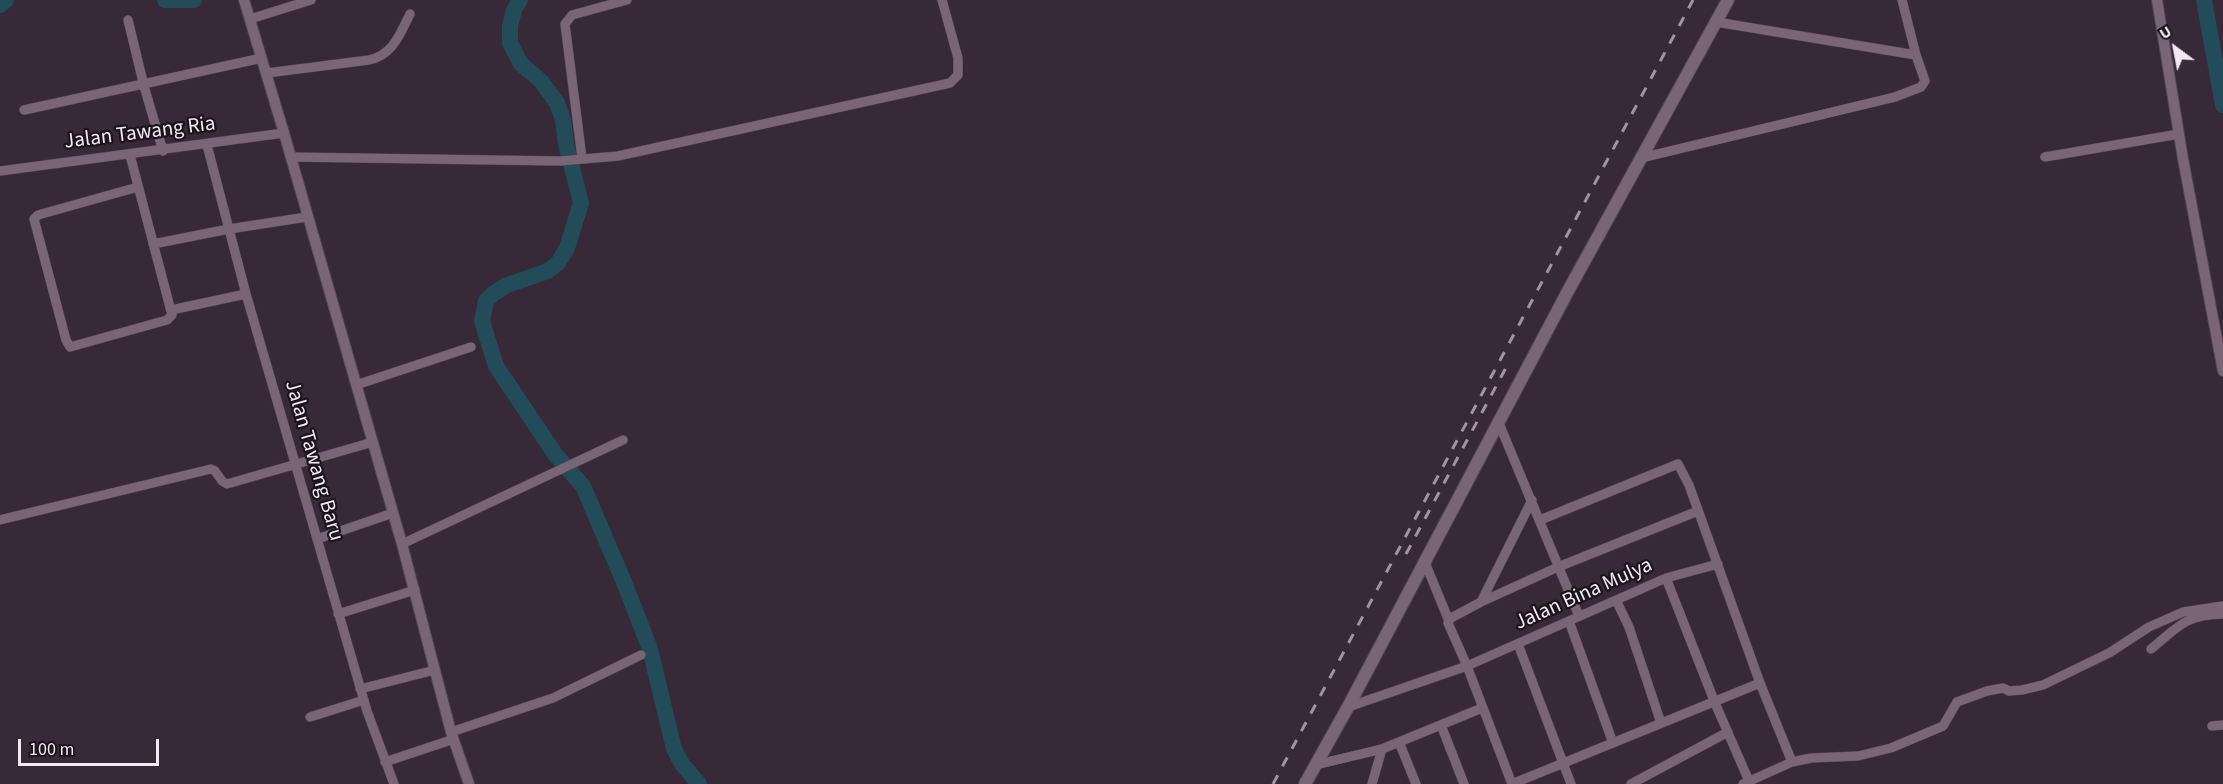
<!DOCTYPE html>
<style>
body{margin:0}
#map{position:relative;width:2223px;height:784px;overflow:hidden;background:#382939;font-family:"Source Sans 3",sans-serif}
canvas{display:block}
.north{position:absolute;left:2145px;top:18px;width:60px;height:60px;-webkit-text-stroke:4px #1b141c;paint-order:stroke;rotate:328deg;font-size:16px;font-weight:700;line-height:24px;text-align:center;color:#f3e8f3}
.north::after{content:'';display:block;margin:auto;width:21px;height:27px;background:#f3e8f3;clip-path:polygon(50% 0,100% 100%,50% 72%,0 100%)}
.scale{position:absolute;left:18px;top:739px;width:141px;height:27px;box-sizing:border-box;border:3px solid #f3e8f3;border-top:0;padding-left:8px;font-size:18px;line-height:21px;white-space:nowrap;color:#f3e8f3;-webkit-text-stroke:4px #1b141c;paint-order:stroke}
</style>
<div id="map">
<canvas width="2223" height="784"></canvas>
<div class="north">U</div>
<div class="scale">100 m</div>
</div>
<script>
const c = document.querySelector('canvas').getContext('2d');
c.lineJoin = 'round';
function trace(path, color, width, dash) {
  c.strokeStyle = color;
  c.lineWidth = width;
  c.lineCap = dash ? 'butt' : 'round';
  c.setLineDash(dash || []);
  c.stroke(path);
}
function write(font, color, halo, rows, align = 'center') {
  c.font = font + ' "Source Sans 3",sans-serif';
  c.lineWidth = 4.5;
  c.setLineDash([]);
  c.textBaseline = 'middle';
  c.strokeStyle = halo;
  c.fillStyle = color;
  for (const [text, x, y, turn = 0] of rows) {
    c.save();
    c.translate(x, y);
    c.rotate((+turn || 0) * Math.PI / 180);
    c.textAlign = isNaN(turn) ? turn : align;
    if (halo) c.strokeText(text, 0, 0);
    c.fillText(text, 0, 0);
    c.restore();
  }
}
trace(new Path2D(`
 M165,0H194
 M520,0L514,10L510,26V43L521,64L541,81L557,103L563,120L566,144L581,203L567,248L558,263L548,271L507,285L493,294L486,301L482,321L496,366L555,454L583,486L624,582L650,649L674,749L682,764L699,784
 M2204,0L2223,105
 M0,5L6,0`), '#224c58', 16);
const minor = new Path2D(`
 M250,19L311,0
 M128,20L144,86L163,151
 M1716,22L1916,55
 M267,73L369,60C393,55 400,34 410,14
 M24,110L262,58
 M207,145L246,294L367,711L394,784
 M130,155L172,315L167,320L70,347L66,340L34,219L38,215L138,187
 M291,157L560,161L618,156L950,83L958,75V58L942,0
 M2045,157L2179,134
 M582,158L565,24L572,15L627,0
 M1641,158L1895,97L1921,87L1925,81L1916,55L1902,0
 M0,171L284,133
 M153,244L229,229L307,217
 M171,310L246,294
 M356,385L471,347
 M1498,421L1579,616
 M0,520L211,469L215,471L222,481L227,484L373,442
 M317,539L393,513
 M402,544L623,440
 M1424,560L1449,621
 M1666,578L1715,703L1749,781
 M1616,600L1629,627L1661,723
 M1481,602L1532,500
 M338,614L415,590
 M1569,621L1613,743
 M1518,644L1571,784
 M2151,649C2179,626 2185,615 2223,614
 M1760,683L1792,762
 M360,689L435,670
 M1348,707L1467,666L1666,578L1718,564
 M310,717L364,700
 M1441,725L1464,784
 M2212,726L2223,725
 M451,732L553,698L641,655
 M1399,742L1416,784
 M385,762L454,739
 M1315,765L1382,749L1482,708
 M1372,784L1382,749
 M1512,784L1760,683L1689,485L1678,464L1540,520
 M1512,784L1467,666L1448,623L1449,619L1481,602L1558,567L1698,511
 M1631,784L1728,732
 M1743,784L1792,762L1811,758L1858,756L1891,748L1943,726L1957,702L1987,691L2003,688L2009,691L2022,690L2043,685L2109,653L2149,627L2183,612L2223,606`);
const tertiary = new Path2D(`
 M244,0L284,133L402,544L451,732L469,784
 M2157,0L2183,159L2223,371`);
const secondary = new Path2D(`
 M1305,784L1348,707L1568,291L1728,0`);
trace(minor, '#524553', 10);
trace(tertiary, '#524553', 12);
trace(secondary, '#524553', 14);
trace(minor, '#786678', 9);
trace(tertiary, '#786678', 10);
trace(secondary, '#786678', 12);
trace(new Path2D(`
 M1406,554L1508,364
 M1273,784L1693,0`), '#a194a1', 3, [10, 10]);
write('21px', '#f3e8f3', '#1b141c', [
 ["Jalan Tawang Ria",140,134,-7],
 ["Jalan Tawang Baru",313,461,74],
 ["Jalan Bina Mulya",1584,595,-24]
]);
</script>
